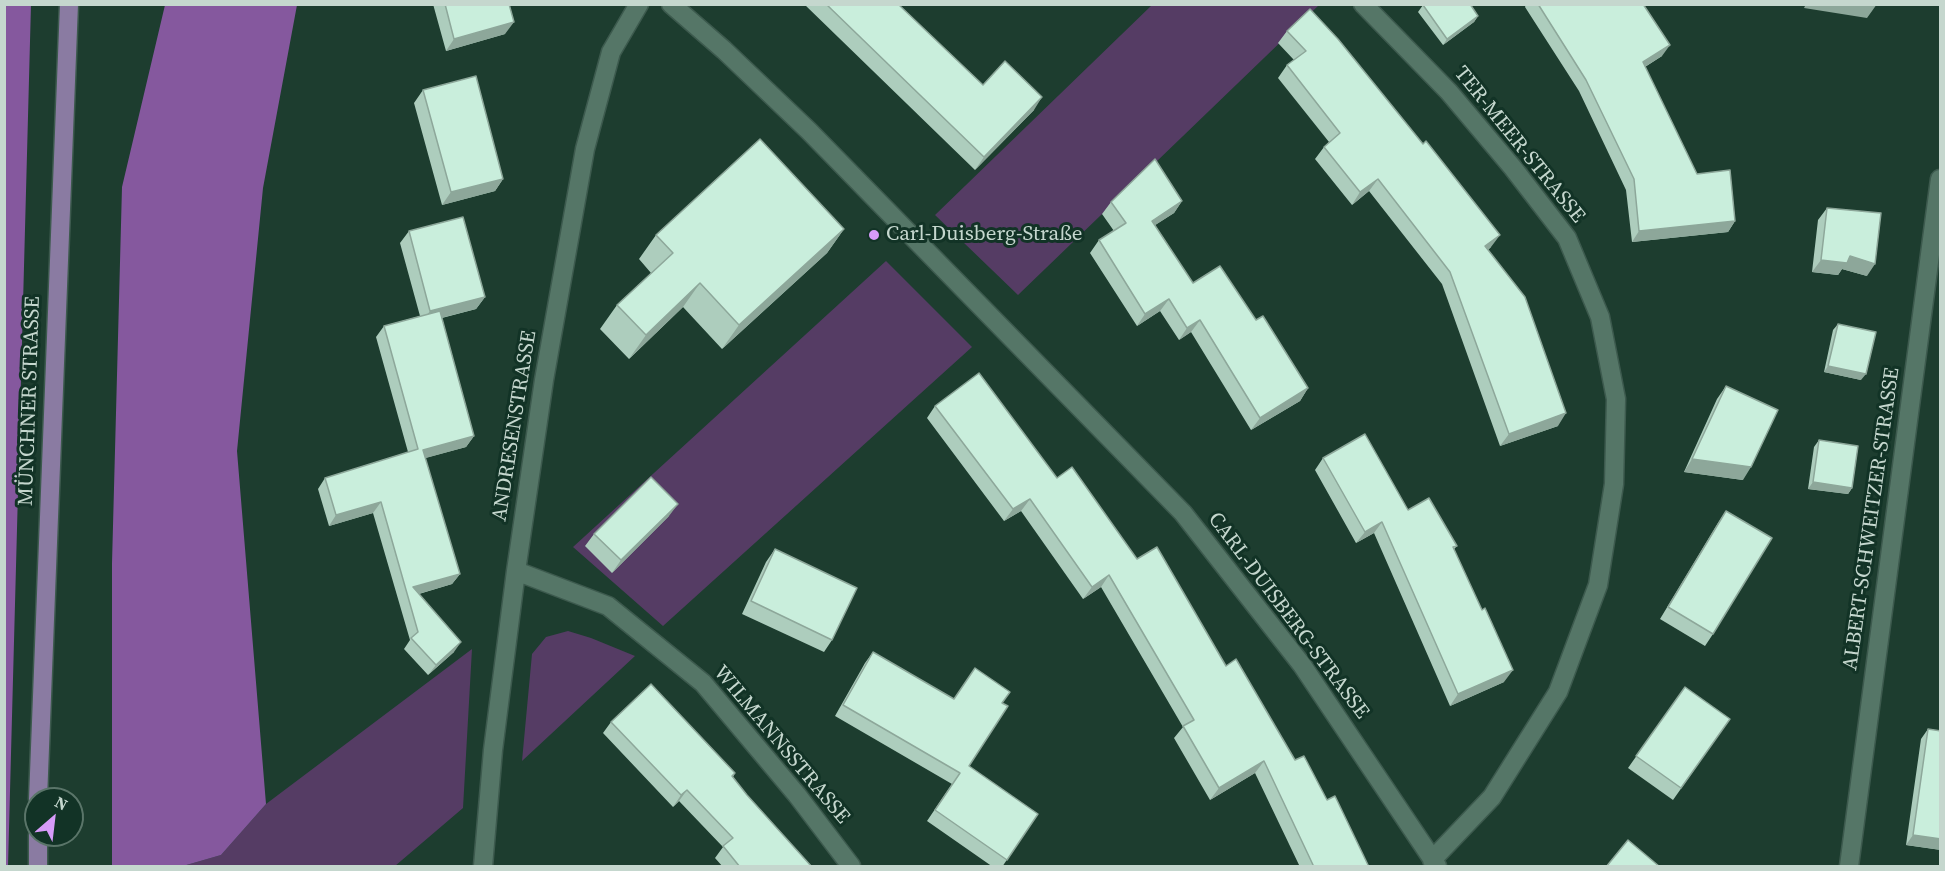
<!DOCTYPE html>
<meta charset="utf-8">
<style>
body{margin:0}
#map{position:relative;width:1945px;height:871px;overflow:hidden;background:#1d3d2f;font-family:"Source Serif 4",serif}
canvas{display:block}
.frame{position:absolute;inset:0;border:6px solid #c5d7ce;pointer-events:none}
.north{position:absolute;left:24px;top:787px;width:60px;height:60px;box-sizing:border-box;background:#123326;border:2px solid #5a7569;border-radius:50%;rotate:28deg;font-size:16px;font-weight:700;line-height:24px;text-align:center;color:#c5d7ce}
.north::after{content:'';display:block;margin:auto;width:21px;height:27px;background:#d79bf9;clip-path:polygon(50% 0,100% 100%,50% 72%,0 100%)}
</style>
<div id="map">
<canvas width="1945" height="871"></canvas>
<div class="frame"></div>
<div class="north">N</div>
</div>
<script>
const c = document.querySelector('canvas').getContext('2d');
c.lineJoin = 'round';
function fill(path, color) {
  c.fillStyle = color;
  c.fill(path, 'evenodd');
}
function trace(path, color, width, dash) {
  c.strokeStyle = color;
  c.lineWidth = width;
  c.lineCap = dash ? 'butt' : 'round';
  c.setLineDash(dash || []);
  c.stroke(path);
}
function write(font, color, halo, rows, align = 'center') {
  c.font = font + ' "Source Serif 4",serif';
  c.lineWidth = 6;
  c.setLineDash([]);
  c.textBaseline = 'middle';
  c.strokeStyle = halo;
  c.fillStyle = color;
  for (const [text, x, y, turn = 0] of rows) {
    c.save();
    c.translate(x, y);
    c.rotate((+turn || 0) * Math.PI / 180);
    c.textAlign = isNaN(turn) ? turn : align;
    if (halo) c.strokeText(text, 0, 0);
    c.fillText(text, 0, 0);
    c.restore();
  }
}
fill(new Path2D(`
 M1152,5H1319L1018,295L935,215Z
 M886,261L972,347L663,626L573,547Z
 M568,631L591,638L635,656L522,761L532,654L546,637Z
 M472,649L463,808L395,866H183L221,855L266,804Z`), '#553c64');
fill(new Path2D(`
 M31,4L8,866H5L4,5Z
 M165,5H297L263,188L237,451L266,804L221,855L183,866H112V563L122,187Z`), '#85589e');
const minor = new Path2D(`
 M671,4L724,50L809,131L1183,513L1302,665L1437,866
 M1363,4L1449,92L1513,168L1567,238L1600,317L1616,399L1614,484L1598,585L1558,692L1492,797L1432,860
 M516,571L608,606L703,683L797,795L851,866
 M483,866L493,750L516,571L544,380L585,149L611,52L639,4
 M1849,866L1940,179`);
const major = new Path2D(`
 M38,799L69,4
 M38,835V866`);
trace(minor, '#3d5a4e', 21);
trace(major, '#3d5a4e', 21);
trace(minor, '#557667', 18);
trace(major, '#8a7ba2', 18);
fill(new Path2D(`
 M433,4H509L505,34L446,51Z
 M804,4H898L983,85L1034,110L975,170Z
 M1526,4H1643L1662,56L1645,67L1697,174L1735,221L1728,232L1632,242L1626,190L1579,91L1525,7Z
 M1423,5L1478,16L1474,22L1443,45L1418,12Z
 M1287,31L1491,247L1488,250L1558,426L1500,446L1442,284L1369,191L1352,205L1315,159L1324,147L1329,142L1278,78L1287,65L1294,60L1278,43Z
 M423,90L503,179L495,191L442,205L414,103Z
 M1182,201L1174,213L1155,225L1193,283L1256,320L1308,388L1300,401L1251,430L1191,332L1179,340L1160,311L1137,326L1090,253L1099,240L1114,231L1102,214L1111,202Z
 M1827,208L1867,276L1842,269L1838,275L1812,272L1818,220Z
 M844,229L827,253L722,349L683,307L629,359L600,329L617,305L651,273L639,259L656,235Z
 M409,231L485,297L476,309L442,318L474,436L466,447L425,458L460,574L452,584L419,594L454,652L428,675L404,649L410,640L373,513L329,526L318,489L325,478L408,452L376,337L384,326L420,316L400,243Z
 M1838,324L1861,380L1824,372L1833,330Z
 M1726,386L1743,480L1684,472L1717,399Z
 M935,406L1057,478L1137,559L1226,666L1295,760L1327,800L1369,867H1300L1255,773L1210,800L1174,738L1183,727L1101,587L1083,599L1021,511L1004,521L927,418Z
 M1819,440L1852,488L1848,494L1808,489L1814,447Z
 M1323,458L1408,510L1457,546L1454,549L1482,610L1504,682L1450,706L1374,533L1356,543L1315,470Z
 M1726,511L1713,634L1705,646L1660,619L1718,523Z
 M669,516L612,573L585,546L594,534Z
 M775,549L832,640L824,652L742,614L766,562Z
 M873,652L954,699L975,668L1002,703L969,766L1038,814L1002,867H993L927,821L952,784L835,716L865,663Z
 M1685,687L1730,719L1673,800L1628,768Z
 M611,722L735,773L733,777L747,795L812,867H723L715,858L723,847L679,801L673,807L603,733Z
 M1928,729L1941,731V850L1906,845L1921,739Z`), '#adcdbd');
fill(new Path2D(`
 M1806,4H1877L1867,18L1804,8Z
 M1478,16L1474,22L1443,45L1447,39Z
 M514,22L505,34L446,51L454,39Z
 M1670,45L1662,56L1635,73L1643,62Z
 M1042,97L1034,110L975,170L984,157Z
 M503,179L495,191L442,205L451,192Z
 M1378,179L1369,191L1352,205L1360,192Z
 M1182,201L1174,213L1143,233L1152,221Z
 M1735,221L1728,232L1632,242L1639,231Z
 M844,229L827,253L722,349L739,325Z
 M1500,235L1491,247L1477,258L1485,246Z
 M1850,256L1875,264L1867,276L1842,269L1838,275L1812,272L1821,260Z
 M700,283L683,307L629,359L646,335Z
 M485,297L476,309L421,323L430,311Z
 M1169,299L1160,311L1137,326L1145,314Z
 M1200,320L1191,332L1179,340L1187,328Z
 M1828,366L1866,374L1861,380L1824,372Z
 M1308,388L1300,401L1251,430L1260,418Z
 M1566,413L1558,426L1500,446L1509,434Z
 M474,436L466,447L415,461L423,450Z
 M1692,459L1751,467L1743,480L1684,472Z
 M1813,482L1852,488L1848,494L1808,489Z
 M1030,499L1021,511L1004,521L1013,509Z
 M381,502L373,513L329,526L336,515Z
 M678,504L669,516L612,573L621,560Z
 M1382,522L1374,533L1356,543L1365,532Z
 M460,574L452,584L408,597L413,587Z
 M1109,575L1101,587L1083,599L1092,587Z
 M461,642L454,652L428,675L436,665Z
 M1513,670L1504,682L1450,706L1458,694Z
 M1264,761L1255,773L1210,800L1219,788Z
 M687,790L679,801L673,807L681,795Z
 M1913,835L1941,839V850L1906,845Z`), '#8da79a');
const building = new Path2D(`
 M445,4H509L514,22L454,39Z
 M826,4H898L983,85L1005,61L1042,97L984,157Z
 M1424,4H1470L1478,16L1447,39L1423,5Z
 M1538,4H1643L1670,45L1643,62L1697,174L1730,170L1735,221L1639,231L1634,179L1586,80Z
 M1310,9L1338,39L1423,144L1426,141L1500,235L1485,246L1525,297L1566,413L1509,434L1450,272L1378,179L1360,192L1324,147L1340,133L1287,65L1306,51L1287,31Z
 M476,76L503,179L451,192L423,90Z
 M760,139L844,229L739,325L700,283L646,335L617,305L673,253L656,235Z
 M1155,159L1182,201L1152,221L1193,283L1220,266L1256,320L1263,316L1308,388L1260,418L1200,320L1187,328L1169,299L1145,314L1099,240L1126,223L1111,202Z
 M1827,208L1881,213L1875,264L1850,256L1847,263L1821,260Z
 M463,217L485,297L430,311L409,231Z
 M440,311L474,436L423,450L460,574L413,587L461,642L436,665L411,638L418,632L381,502L336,515L325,478L418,449L384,326Z
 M1838,324L1876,332L1866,374L1828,366Z
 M979,373L1057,478L1072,467L1137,559L1157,547L1226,666L1236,659L1295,760L1304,756L1327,800L1335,796L1369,867H1314L1264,761L1219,788L1183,726L1194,720L1109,575L1092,587L1030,499L1013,509L935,406Z
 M1726,386L1778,410L1751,467L1692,459Z
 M1365,434L1408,510L1429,498L1457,546L1453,547L1482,610L1485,608L1513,670L1458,694L1382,522L1365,532L1323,458Z
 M1819,440L1858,446L1852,488L1813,482Z
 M651,477L678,504L621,560L594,534Z
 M1726,511L1772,538L1713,634L1668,607Z
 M775,549L857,588L832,640L751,601Z
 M873,652L954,699L975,668L1010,692L1002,703L1008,706L969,766L1038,814L1007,860L935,810L960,773L843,705Z
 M651,684L735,773L732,776L747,795L812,867H740L723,846L733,838L687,790L681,795L611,722Z
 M1685,687L1730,719L1681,788L1636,756Z
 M1928,729L1941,731V839L1913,835Z
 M1628,840L1660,867H1606Z`);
fill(building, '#c9eedc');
trace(building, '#8da79a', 1.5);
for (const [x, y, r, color] of [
 [874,235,6,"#d79bf9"]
]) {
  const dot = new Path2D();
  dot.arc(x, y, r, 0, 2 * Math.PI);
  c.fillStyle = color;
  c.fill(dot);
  trace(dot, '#123326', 2);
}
write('21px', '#c5d7ce', '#123326', [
 ["TER-MEER-STRASSE",1519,145,51],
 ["MÜNCHNER STRASSE",30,401,-88],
 ["ANDRESENSTRASSE",515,426,-81],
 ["ALBERT-SCHWEITZER-STRASSE",1872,519,-82],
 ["CARL-DUISBERG-STRASSE",1288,616,53],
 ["WILMANNSSTRASSE",781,745,50]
]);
write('21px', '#c5d7ce', '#123326', [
 ["Carl-Duisberg-Straße",886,235]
], 'left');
</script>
